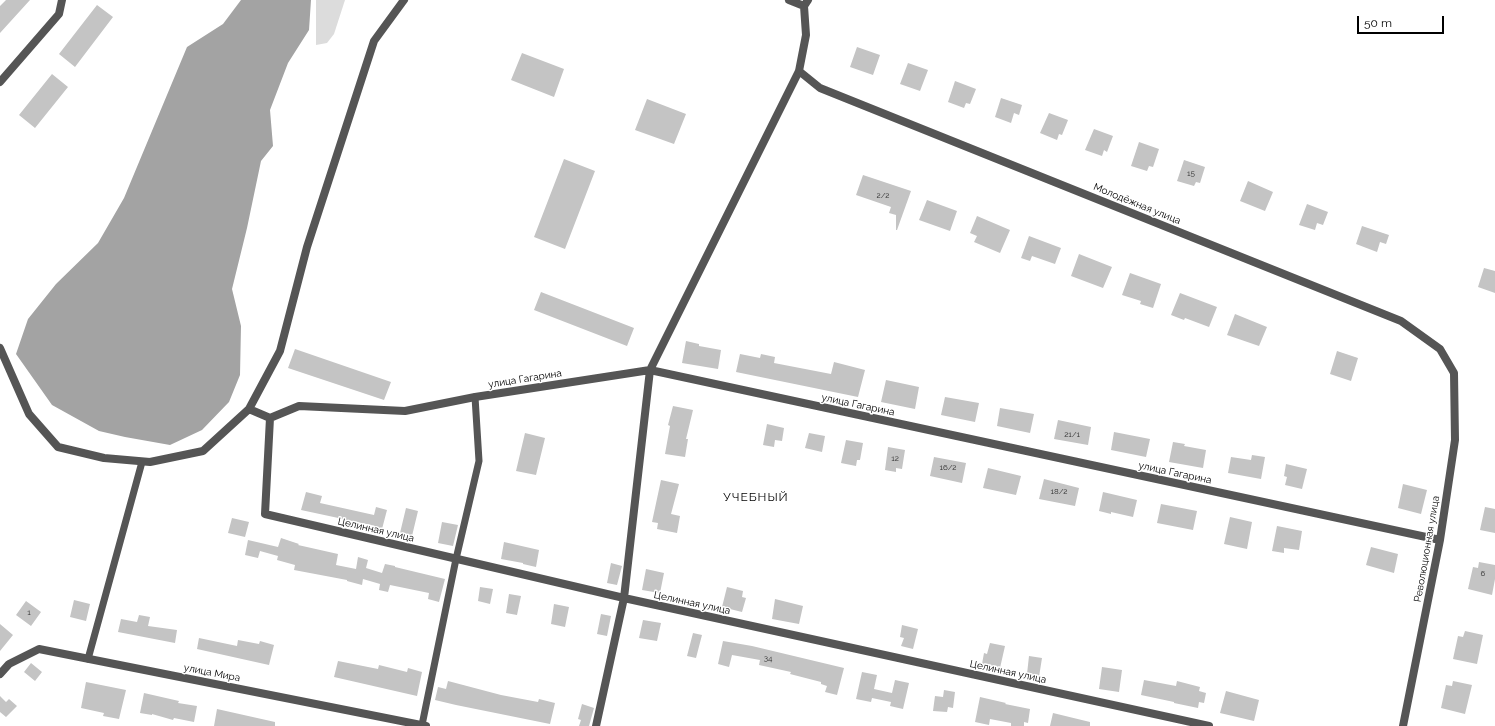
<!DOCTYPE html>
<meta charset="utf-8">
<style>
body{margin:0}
#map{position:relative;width:1495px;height:726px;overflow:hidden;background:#fff;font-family:Raleway,sans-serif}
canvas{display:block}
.scale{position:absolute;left:1357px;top:16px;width:87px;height:18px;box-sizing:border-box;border:2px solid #000;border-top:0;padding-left:5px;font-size:12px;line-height:14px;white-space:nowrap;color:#000;-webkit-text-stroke:3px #fff;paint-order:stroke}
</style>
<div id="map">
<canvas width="1495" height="726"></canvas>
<div class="scale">50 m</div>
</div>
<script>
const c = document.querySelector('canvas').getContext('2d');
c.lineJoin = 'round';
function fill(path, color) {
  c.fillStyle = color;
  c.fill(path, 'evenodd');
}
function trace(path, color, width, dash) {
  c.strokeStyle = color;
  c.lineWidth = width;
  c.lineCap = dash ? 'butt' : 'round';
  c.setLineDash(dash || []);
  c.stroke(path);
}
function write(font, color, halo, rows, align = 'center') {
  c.font = font + ' Raleway,sans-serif';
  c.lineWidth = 3;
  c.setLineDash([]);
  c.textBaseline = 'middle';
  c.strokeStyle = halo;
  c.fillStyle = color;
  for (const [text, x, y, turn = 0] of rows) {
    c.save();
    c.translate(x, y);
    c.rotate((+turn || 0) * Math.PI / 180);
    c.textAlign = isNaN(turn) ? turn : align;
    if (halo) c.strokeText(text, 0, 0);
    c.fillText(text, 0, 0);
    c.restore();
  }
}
fill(new Path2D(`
 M316,0H345L334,34L327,43L316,45Z`), '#dcdcdc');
fill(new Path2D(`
 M241,0H311L309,30L288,63L270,110L273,146L261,161L247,228L232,289L241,326L240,375L229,402L202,430L170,445L125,437L99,431L52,405L16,354L28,319L56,284L98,243L124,198L187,47L223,24Z`), '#a3a3a3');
fill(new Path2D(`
 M6,0H30L0,33V6Z
 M97,5L113,17L75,67L59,54Z
 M857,47L880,55L873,75L850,67Z
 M522,53L564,69L554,97L511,80Z
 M908,63L928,70L920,91L900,84Z
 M52,74L68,87L35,128L19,115Z
 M955,81L976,89L970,104L966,103L964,108L948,102Z
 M1001,98L1022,105L1019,115L1014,113L1011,123L995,117Z
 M647,99L686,114L674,144L635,130Z
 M1049,113L1068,120L1062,135L1059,134L1057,140L1040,133Z
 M1094,129L1113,136L1107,152L1104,150L1102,156L1085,150Z
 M1139,142L1159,149L1153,167L1149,166L1147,171L1131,166Z
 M564,159L595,171L565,249L534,237Z
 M1184,160L1205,167L1200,183L1196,182L1194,186L1177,181Z
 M863,175L911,191L897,230H896V215L889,213L891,207L856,195Z
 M1248,181L1273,192L1265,211L1240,201Z
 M927,200L957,211L950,231L919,220Z
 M1307,204L1328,212L1323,225L1317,223L1315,230L1299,225Z
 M977,216L1010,230L1000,253L974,242L977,236L970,233Z
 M1362,226L1389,235L1386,244L1380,242L1377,252L1356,244Z
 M1029,236L1061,248L1055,264L1032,256L1030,261L1021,258Z
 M1079,254L1112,267L1103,288L1071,276Z
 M1484,268L1495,271V293L1478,287Z
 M1130,273L1161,284L1153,308L1140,304L1141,301L1122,295Z
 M541,292L634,328L627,346L534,310Z
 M1180,293L1217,307L1209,327L1185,318L1184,320L1171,315Z
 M1235,314L1267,327L1259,346L1227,335Z
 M686,341L699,344V346L721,350L718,369L682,363Z
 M295,349L391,382L384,400L288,368Z
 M1337,351L1358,358L1351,381L1330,374Z
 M740,354L760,358L761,354L775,357L774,363L831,374L834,362L865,370L858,397L736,372Z
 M886,380L919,387L915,409L881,402Z
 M945,397L979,403L975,422L941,415Z
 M673,406L693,410L686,439H688L685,457L665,454L670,426L668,425Z
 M1000,408L1034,414L1030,433L997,426Z
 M1058,420L1091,427L1088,445L1054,439Z
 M767,424L784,428L782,441L775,440L774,447L763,445Z
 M1114,432L1150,439L1146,457L1111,450Z
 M525,433L545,438L536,475L516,471Z
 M809,433L825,436L822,452L805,448Z
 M846,440L863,443L860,460H857L856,466L841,463Z
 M1173,442L1185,444L1184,446L1206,450L1203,468L1169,462Z
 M888,447L905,450L902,469L896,468V472L885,470Z
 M1252,455L1265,457L1261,479L1228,473L1231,457L1251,460Z
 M934,457L966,463L962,483L930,476Z
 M1286,464L1307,469L1302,489L1285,485L1287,477L1284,476Z
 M988,468L1021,476L1016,495L983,488Z
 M1044,479L1079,488L1075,506L1039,499Z
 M661,480L679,484L671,514L680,516L677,533L657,529L658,523L652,522Z
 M1403,484L1427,490L1421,514L1398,508Z
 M306,492L322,496L320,503L374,515L376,507L387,510L382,529L371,525L301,510Z
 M1103,492L1137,500L1133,517L1111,512V514L1099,511Z
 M1161,504L1197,511L1193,530L1157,523Z
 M1485,507L1495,509V533L1480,530Z
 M406,508L418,511L412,536L400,533Z
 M1230,517L1252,522L1247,549L1224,544Z
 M232,518L249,522L245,537L228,533Z
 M442,522L458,525L453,546L438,543Z
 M1277,526L1302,531L1299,550L1284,548V553L1272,551Z
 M281,538L299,544L298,545L338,554L336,565L356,569L358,557L368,560L366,568L382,573L385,564L395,566V567L445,579L439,602L428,599L429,593L390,585L388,592L379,590L380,584L363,579L362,585L347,581V580L294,570L295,565L277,560L278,556L260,551L258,558L245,555L248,540L278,547Z
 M504,542L539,550L536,567L523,564V563L501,559Z
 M1371,547L1398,554L1394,573L1366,565Z
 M1479,562L1495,565V579L1492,595L1468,589L1473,567L1478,568Z
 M611,563L622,566L617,585L607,583Z
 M646,569L664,573L660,593L642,590Z
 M480,587L493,589L490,604L478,601Z
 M727,587L743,591L742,597L746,598L742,612L722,607Z
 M509,594L521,596L517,615L506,613Z
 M775,599L803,606L799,624L772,619Z
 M74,600L90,604L86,621L70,617Z
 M26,601L41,612L31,626L16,615Z
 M554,604L569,607L565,627L551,624Z
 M601,614L611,616L607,636L597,634Z
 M139,615L150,617L148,626L177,630L175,643L118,632L121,619L137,622Z
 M643,620L661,623L657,641L639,638Z
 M0,624L13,635L0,651Z
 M902,625L918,629L913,649L901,646L904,638L900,637Z
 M1465,631L1483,635L1477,664L1453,659L1458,636L1463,637Z
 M693,633L702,635L696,658L687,656Z
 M199,638L237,646L238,640L259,644L260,641L274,645L269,665L197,649Z
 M723,641L752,646L844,668L837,695L825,692L827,686L821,684V682L790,674L791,672L759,665L760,660L732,655L729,667L718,664Z
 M990,643L1005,646L1000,668L982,664L984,653L987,654Z
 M1029,656L1042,658L1039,677L1027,674Z
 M338,661L378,669L379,665L407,672L408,668L422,672L417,696L334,677Z
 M31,663L42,672L35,681L24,672Z
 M1102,667L1122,670L1119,692L1099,689Z
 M862,672L877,675L874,689L892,693L895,680L909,683L903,709L890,706L891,702L872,698L871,702L856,699Z
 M1144,680L1176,686L1177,681L1200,687L1199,691L1206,693L1204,703L1199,702L1198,708L1174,703V702L1141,695Z
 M448,681L501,695L538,702L539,699L555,703L550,724L456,705L435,700L438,687L446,689Z
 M1453,681L1472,685L1465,714L1441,708L1446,685L1452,686Z
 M86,682L126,690L119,719L103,716L104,713L81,708Z
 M944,690L955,692L953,708L948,707L947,712L933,711L935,696L943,697Z
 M1226,691L1259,700L1254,721L1220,713Z
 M144,693L179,701L178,703L197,706L194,722L174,718L173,720L152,714V715L140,713Z
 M0,696L6,702L9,699L17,706L6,717L0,712Z
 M980,697L1006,703L1005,704L1030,709L1028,723L1024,722V726H1011V723L990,719L989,725L975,722Z
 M582,704L594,708L589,726H579L581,720L578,719Z
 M217,709L275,722V726H214Z
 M1053,713L1090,722V726H1050Z`), '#c4c4c4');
trace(new Path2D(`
 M88,659L142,462
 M422,725L456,559L479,461L475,397`), '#555', 7);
trace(new Path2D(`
 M789,0L804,6
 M799,71L820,88L1401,321L1440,349L1454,373L1455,440L1440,540L1403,726
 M0,82L59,14L62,0
 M0,348L29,414L58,447L104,458L150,462L203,451L249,409L280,351L307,247L374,41L404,0
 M249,409L270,418
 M270,418L299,406L405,411L475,397L650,370L1440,540
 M270,418L265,514L624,598L1209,726
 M0,674L9,664L39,649L426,726
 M596,726L624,598L650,370L799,71L806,35L804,6L808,0`), '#555', 8);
write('8px', '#313131', null, [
 ["15",1191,174],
 ["2/2",883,196],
 ["21/1",1072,435],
 ["12",895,459],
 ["16/2",948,468],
 ["18/2",1059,492],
 ["6",1483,574],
 ["1",29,613],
 ["34",768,659]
]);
write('10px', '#000', '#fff', [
 ["Молодёжная улица",1137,204,22],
 ["улица Гагарина",525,379,-9],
 ["улица Гагарина",858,405,12],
 ["улица Гагарина",1175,473,12],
 ["Целинная улица",376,530,13],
 ["Революционная улица",1427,549,-80],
 ["Целинная улица",692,603,12],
 ["Целинная улица",1008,672,12],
 ["улица Мира",212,673,11]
]);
c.letterSpacing = '1px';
write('12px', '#000', '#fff', [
 ["УЧЕБНЫЙ",756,497]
]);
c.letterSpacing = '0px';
</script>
